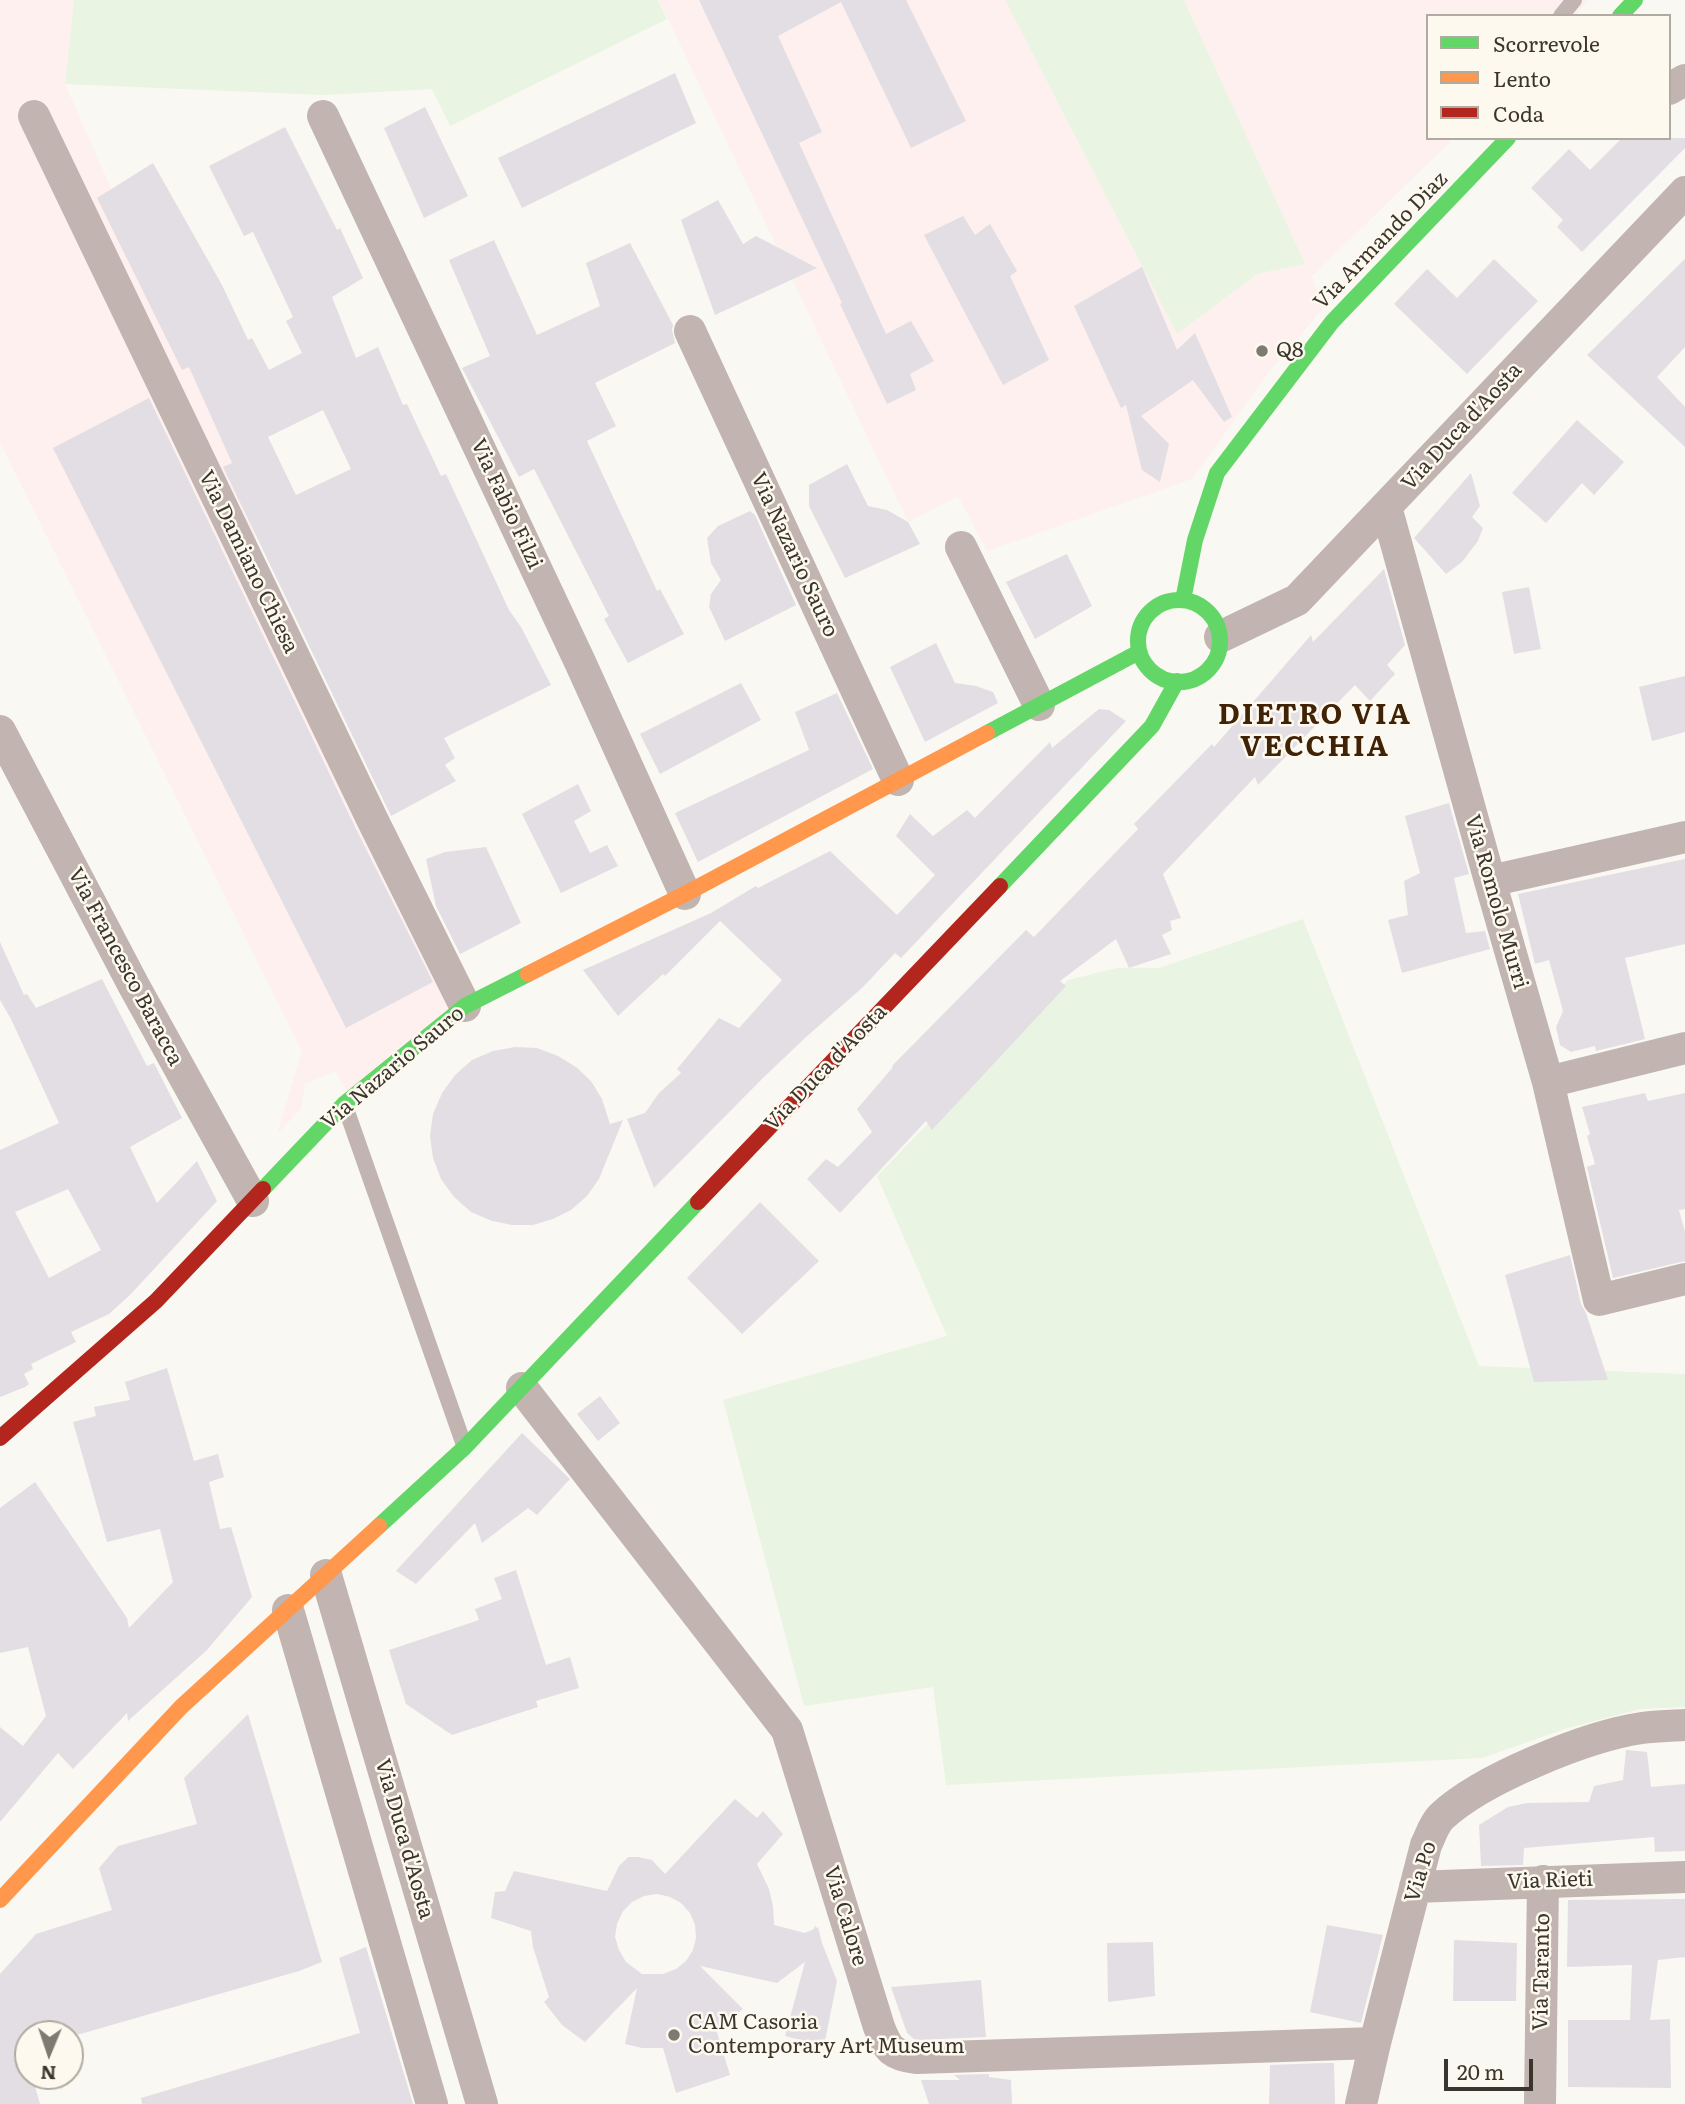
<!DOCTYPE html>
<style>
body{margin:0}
#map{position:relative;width:1685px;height:2104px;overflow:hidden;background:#faf8f2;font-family:Literata,serif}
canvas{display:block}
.legend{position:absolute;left:1426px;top:14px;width:245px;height:126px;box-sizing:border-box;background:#fef9ef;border:2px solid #b0aba1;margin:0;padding:9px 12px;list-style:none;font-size:21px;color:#3b362d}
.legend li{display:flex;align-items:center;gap:14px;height:35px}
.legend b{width:35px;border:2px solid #b0aba1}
.north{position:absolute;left:14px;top:2020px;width:70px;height:70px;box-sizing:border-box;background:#fef9ef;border:2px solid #b0aba1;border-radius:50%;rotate:182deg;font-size:19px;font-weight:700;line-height:28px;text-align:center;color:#3b362d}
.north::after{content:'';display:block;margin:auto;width:24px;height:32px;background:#7e7a72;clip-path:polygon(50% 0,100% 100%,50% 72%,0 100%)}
.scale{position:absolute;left:1444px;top:2059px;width:89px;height:32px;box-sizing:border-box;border:4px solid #3b362d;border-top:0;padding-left:9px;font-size:21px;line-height:24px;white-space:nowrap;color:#3b362d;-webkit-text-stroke:5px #fef9ef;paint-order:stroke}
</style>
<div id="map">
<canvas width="1685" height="2104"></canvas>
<ul class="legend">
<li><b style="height:9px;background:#63d668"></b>Scorrevole</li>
<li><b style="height:9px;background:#ff974d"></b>Lento</li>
<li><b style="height:9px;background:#b3261e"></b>Coda</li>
</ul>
<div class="north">N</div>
<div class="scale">20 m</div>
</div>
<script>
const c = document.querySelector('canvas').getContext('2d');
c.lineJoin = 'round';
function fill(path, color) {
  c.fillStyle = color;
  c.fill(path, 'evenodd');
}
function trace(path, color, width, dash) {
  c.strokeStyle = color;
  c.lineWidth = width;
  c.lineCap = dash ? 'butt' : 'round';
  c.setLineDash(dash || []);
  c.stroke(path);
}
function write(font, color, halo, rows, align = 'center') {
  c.font = font + ' Literata,serif';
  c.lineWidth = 5;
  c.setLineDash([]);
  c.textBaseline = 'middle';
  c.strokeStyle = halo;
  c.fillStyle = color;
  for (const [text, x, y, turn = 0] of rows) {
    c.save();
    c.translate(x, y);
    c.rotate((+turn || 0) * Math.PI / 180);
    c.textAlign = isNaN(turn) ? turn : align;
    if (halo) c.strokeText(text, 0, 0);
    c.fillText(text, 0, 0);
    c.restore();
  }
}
fill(new Path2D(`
 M0,0H74L65,84L229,456L269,579L470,992L356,1107L335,1071L305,1084L301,1109L277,1134L302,1051L0,442Z
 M659,0H1005L1177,334L1257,274L1304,264L1184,0H1588L1575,16H1428V138H1454L1312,276L1323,308L1268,373L1192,479L987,551L958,496L908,522Z`), '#fdf0ef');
fill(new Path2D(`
 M74,0H658L667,19L450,126L432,89L323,95L65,84Z
 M1005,0H1184L1305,264L1257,274L1177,334Z
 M1303,919L1479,1366L1685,1374V1707L1640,1709L1565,1729L1482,1758L946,1785L933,1687L804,1706L723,1400L947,1336L877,1176L1068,980L1117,968H1159Z`), '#e9f5e2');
fill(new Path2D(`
 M699,0H906L966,121L911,148L841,2L778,36L822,132L799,143L886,334L911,321L934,361L910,374L916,390L887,404L840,304L842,303Z
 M675,73L696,123L522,208L498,158Z
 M425,107L468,196L424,218L384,128Z
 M285,127L337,230L340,228L363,278L332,297L356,358L378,347L403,405L407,404L441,476L446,474L509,610L521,627L551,685L444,738L455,758L445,765L456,781L391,816L223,467L232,463L189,367L182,370L97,198L153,163L222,285L248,340L252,338L269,370L302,353L286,321L293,317L253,232L244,236L209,166ZM323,410L351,469L296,495L268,437Z
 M1622,138H1685V148L1582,252L1557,227L1563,220L1531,188L1569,149L1590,170Z
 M718,200L743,244L756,236L817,268L715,315L681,220Z
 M963,216L975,235L990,224L1017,271L1010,276L1049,360L1003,385L924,235Z
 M494,240L537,335L600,306L586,263L630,243L673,325L672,330L675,343L595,383L616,426L587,441L657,591L660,589L684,634L628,663L604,619L609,616L534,469L519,477L462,368L490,356L449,260Z
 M1494,259L1538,301L1467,374L1394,304L1427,269L1457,298Z
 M1685,259V347L1657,377L1685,407V447L1587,355Z
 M1142,267L1177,350L1195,333L1232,417L1224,422L1193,380L1141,416L1169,444L1160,482L1142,470L1126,405L1121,408L1074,306Z
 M149,398L356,829L433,982L346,1028L53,448Z
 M1577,420L1624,462L1594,495L1582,483L1546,523L1512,493Z
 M847,464L868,506L887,510L908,522L920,544L845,578L809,506V485Z
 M1471,473L1480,506L1472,517L1483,528L1478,541L1462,562L1446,574L1414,538Z
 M750,511L755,515L796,605L725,641L709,607L711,594L721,580L711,563L707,538L718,526Z
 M1067,554L1092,606L1035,639L1006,582Z
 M1384,569L1405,645L1387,665L1395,674L1370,701L1355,685L1258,785L1255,777L1163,874L1181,918L1170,921L1172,930L1162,935L1171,954L1129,968L1116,939L1060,981L1066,986L932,1130L926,1121L840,1213L807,1179L826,1159L838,1167L872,1132L857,1109L893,1067L892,1066L1026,930L1034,937L1138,829L1134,824L1212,744L1214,747L1311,635L1313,642Z
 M1529,587L1541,649L1514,654L1502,592Z
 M936,643L955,683L976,686L993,692L998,703L925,742L890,667Z
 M1685,676V732L1652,741L1639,687Z
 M741,683L761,720L660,774L640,734Z
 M837,693L873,769L698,862L675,813L809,750L795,712Z
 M1099,709L1109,710L1126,721L901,958L895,953L863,987L805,1038L763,1078L654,1188L627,1119L645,1113L659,1093L681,1073L677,1069L719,1018L739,1028L782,980L720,921L665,976L663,974L618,1016L583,970L711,913L756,886L758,888L830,851L897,915L935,875L896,836L910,814L933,836L967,810L975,818L1050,742L1052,748Z
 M578,784L591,811L574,821L590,853L607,845L618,866L561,893L522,814Z
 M1449,803L1469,874L1454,878L1466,933L1485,931L1490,949L1402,973L1388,920L1408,915L1404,881L1420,873L1405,816Z
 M486,847L521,923L460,954L436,906L426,859L445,852Z
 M1685,859V944L1625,958L1645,1039L1596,1051L1595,1046L1571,1052L1560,1045L1556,1027L1563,1011L1549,960L1535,964L1518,894Z
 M0,942L24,995L27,994L36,1008L102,979L147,1066L154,1063L182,1118L130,1147L157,1203L197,1161L217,1201L131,1294L109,1314L71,1332L76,1342L31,1364L33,1369L24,1374L29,1384L25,1387L0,1397V1150L59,1123L11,1019L0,1000ZM68,1189L101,1250L49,1278L15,1212Z
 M515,1047L537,1048L558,1056L576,1067L591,1081L602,1099L610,1124L623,1120L599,1179L587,1196L571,1210L553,1219L533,1225H512L492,1221L471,1212L454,1197L441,1179L433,1158L430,1136L433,1114L442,1093L455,1075L472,1060L493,1051Z
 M1645,1093L1648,1101L1685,1093V1209L1679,1210L1685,1232V1261L1613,1278L1587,1167L1595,1164L1587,1136L1590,1134L1582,1107Z
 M760,1202L819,1261L742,1334L687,1278Z
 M1570,1255L1581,1304L1586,1313L1608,1380L1534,1382L1505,1275Z
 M167,1368L194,1461L218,1454L224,1477L209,1482L220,1529L231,1527L252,1597L207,1650L128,1721L127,1713L73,1769L58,1753L0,1822V1727L23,1746L46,1716L28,1647L0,1653V1508L35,1482L127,1618L129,1628L173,1582L160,1529L107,1542L73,1422L96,1416L94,1407L130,1400L125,1382Z
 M600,1396L620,1423L598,1441L577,1414Z
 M522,1433L570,1479L537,1515L528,1508L482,1543L475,1523L416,1584L396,1571Z
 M516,1570L546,1665L570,1657L579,1688L536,1701L538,1707L452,1735L406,1704L389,1650L479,1620L475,1609L502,1599L494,1578Z
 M248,1714L322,1962L299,1971L70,2037V2034H28V2050L24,2051L28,2064V2076H32L40,2104H0V1974L36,1934L112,1910L99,1868L118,1846L197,1824L184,1778Z
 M1626,1750L1647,1752L1651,1787L1685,1784V1851L1655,1852L1654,1837L1524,1848L1523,1865L1481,1866L1479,1825L1508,1807L1527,1803L1589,1802L1594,1786L1623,1780Z
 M735,1799L757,1818L763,1811L783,1834L757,1864L769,1889L773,1906L774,1925L805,1933L814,1929L815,1925L816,1928L818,1927L822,1943L837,1981L824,2046L785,2036L805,1962L777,1983L700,1966L743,2009L716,2029L730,2075L676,2093L663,2048H642L625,2044L637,1988L585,2042L562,2025L544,2002L549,1997L533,1947L531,1931L491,1918L495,1892L505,1891L514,1871L607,1891L619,1866L628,1857H638L652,1860L665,1874ZM657,1894L670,1897L681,1903L690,1913L695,1925L696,1938L693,1950L686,1961L676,1969L663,1974H642L626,1962L619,1950L615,1937L617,1924L623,1911L632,1902L644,1896Z
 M1685,1899V1957L1658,1960L1650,2020L1670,2019L1671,2088L1568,2087V2020H1630L1632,1965L1567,1967L1568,1900Z
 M1327,1925L1383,1935L1361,2023L1310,2012Z
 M1454,1940L1517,1943L1516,2001H1453Z
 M1153,1942L1155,1996L1108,2002L1107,1943Z
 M366,1947L413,2104H142L141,2098L360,2033L339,1958Z
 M981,1980L986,2037L918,2040L914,2039L907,2033L891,1987Z
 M1325,2063H1334L1335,2104H1269L1270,2065Z
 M989,2074V2077L1011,2080L1012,2104H929L921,2080H960L954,2075Z`), '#e3dee3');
trace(new Path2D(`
 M1561,16L1574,0
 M345,1106L464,1445`), '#c1b4b1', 16);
trace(new Path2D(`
 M1669,89L1685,80
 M34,116L373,821L465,1006
 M323,116L580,662L685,894
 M690,331L898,780
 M1386,507L1490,881L1548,1082L1599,1300L1685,1279
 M961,547L1039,705
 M1220,637L1297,600L1685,192
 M0,731L134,986L253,1201
 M1490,881L1685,837
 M1548,1082L1685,1048
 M522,1388L787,1730L879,2027C888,2050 892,2055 917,2058L1375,2043
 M326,1575L482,2104
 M288,1610L432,2104
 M1415,1887L1685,1877
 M1361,2104L1375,2043L1426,1845C1430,1837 1434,1824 1441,1817C1481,1779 1587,1736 1642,1728C1656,1726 1671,1726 1685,1725
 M1540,2104L1543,1881`), '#c1b4b1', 32);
trace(new Path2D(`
 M1620,16L1635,0
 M1183,600L1195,540L1217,473L1332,322L1508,138
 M1138 641a41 41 0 1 1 82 0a41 41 0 1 1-82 0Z
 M987,733L1139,652
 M1000,886L1152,726L1177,681
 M263,1189L344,1104L465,1006L528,974
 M379,1526L465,1447L698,1202`), '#63d668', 16);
trace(new Path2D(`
 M528,974L685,894L987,733
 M0,1900L181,1707L379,1526`), '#ff974d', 16);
trace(new Path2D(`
 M698,1202L1000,886
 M0,1438L156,1301L263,1189`), '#b3261e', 16);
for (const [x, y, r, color] of [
 [1262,351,7,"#7e7a72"],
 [674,2035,7,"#7e7a72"]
]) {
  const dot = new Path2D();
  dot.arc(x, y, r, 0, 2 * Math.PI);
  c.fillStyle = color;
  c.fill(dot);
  trace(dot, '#fef9ef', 2.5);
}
write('21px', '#3b362d', '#fef9ef', [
 ["Via Armando Diaz",1381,241,-46],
 ["Via Duca d'Aosta",1462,427,-47],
 ["Via Fabio Filzi",506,504,65],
 ["Via Nazario Sauro",794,555,65],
 ["Via Damiano Chiesa",248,562,64],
 ["Via Romolo Murri",1496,902,74],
 ["Via Francesco Baracca",125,967,62],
 ["Via Nazario Sauro",393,1068,-40],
 ["Via Duca d'Aosta",826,1068,-46],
 ["Via Duca d'Aosta",404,1839,74],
 ["Via Po",1421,1872,-73],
 ["Via Rieti",1550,1881,-2],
 ["Via Calore",845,1916,73],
 ["Via Taranto",1542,1972,-89]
]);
write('21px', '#3b362d', '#fef9ef', [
 ["Q8",1276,351],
 ["CAM Casoria",688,2023],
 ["Contemporary Art Museum",688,2047]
], 'left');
c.letterSpacing = '2px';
write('bold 28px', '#402306', '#fef9ef', [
 ["DIETRO VIA",1315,716],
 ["VECCHIA",1315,748]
]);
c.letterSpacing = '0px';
</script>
